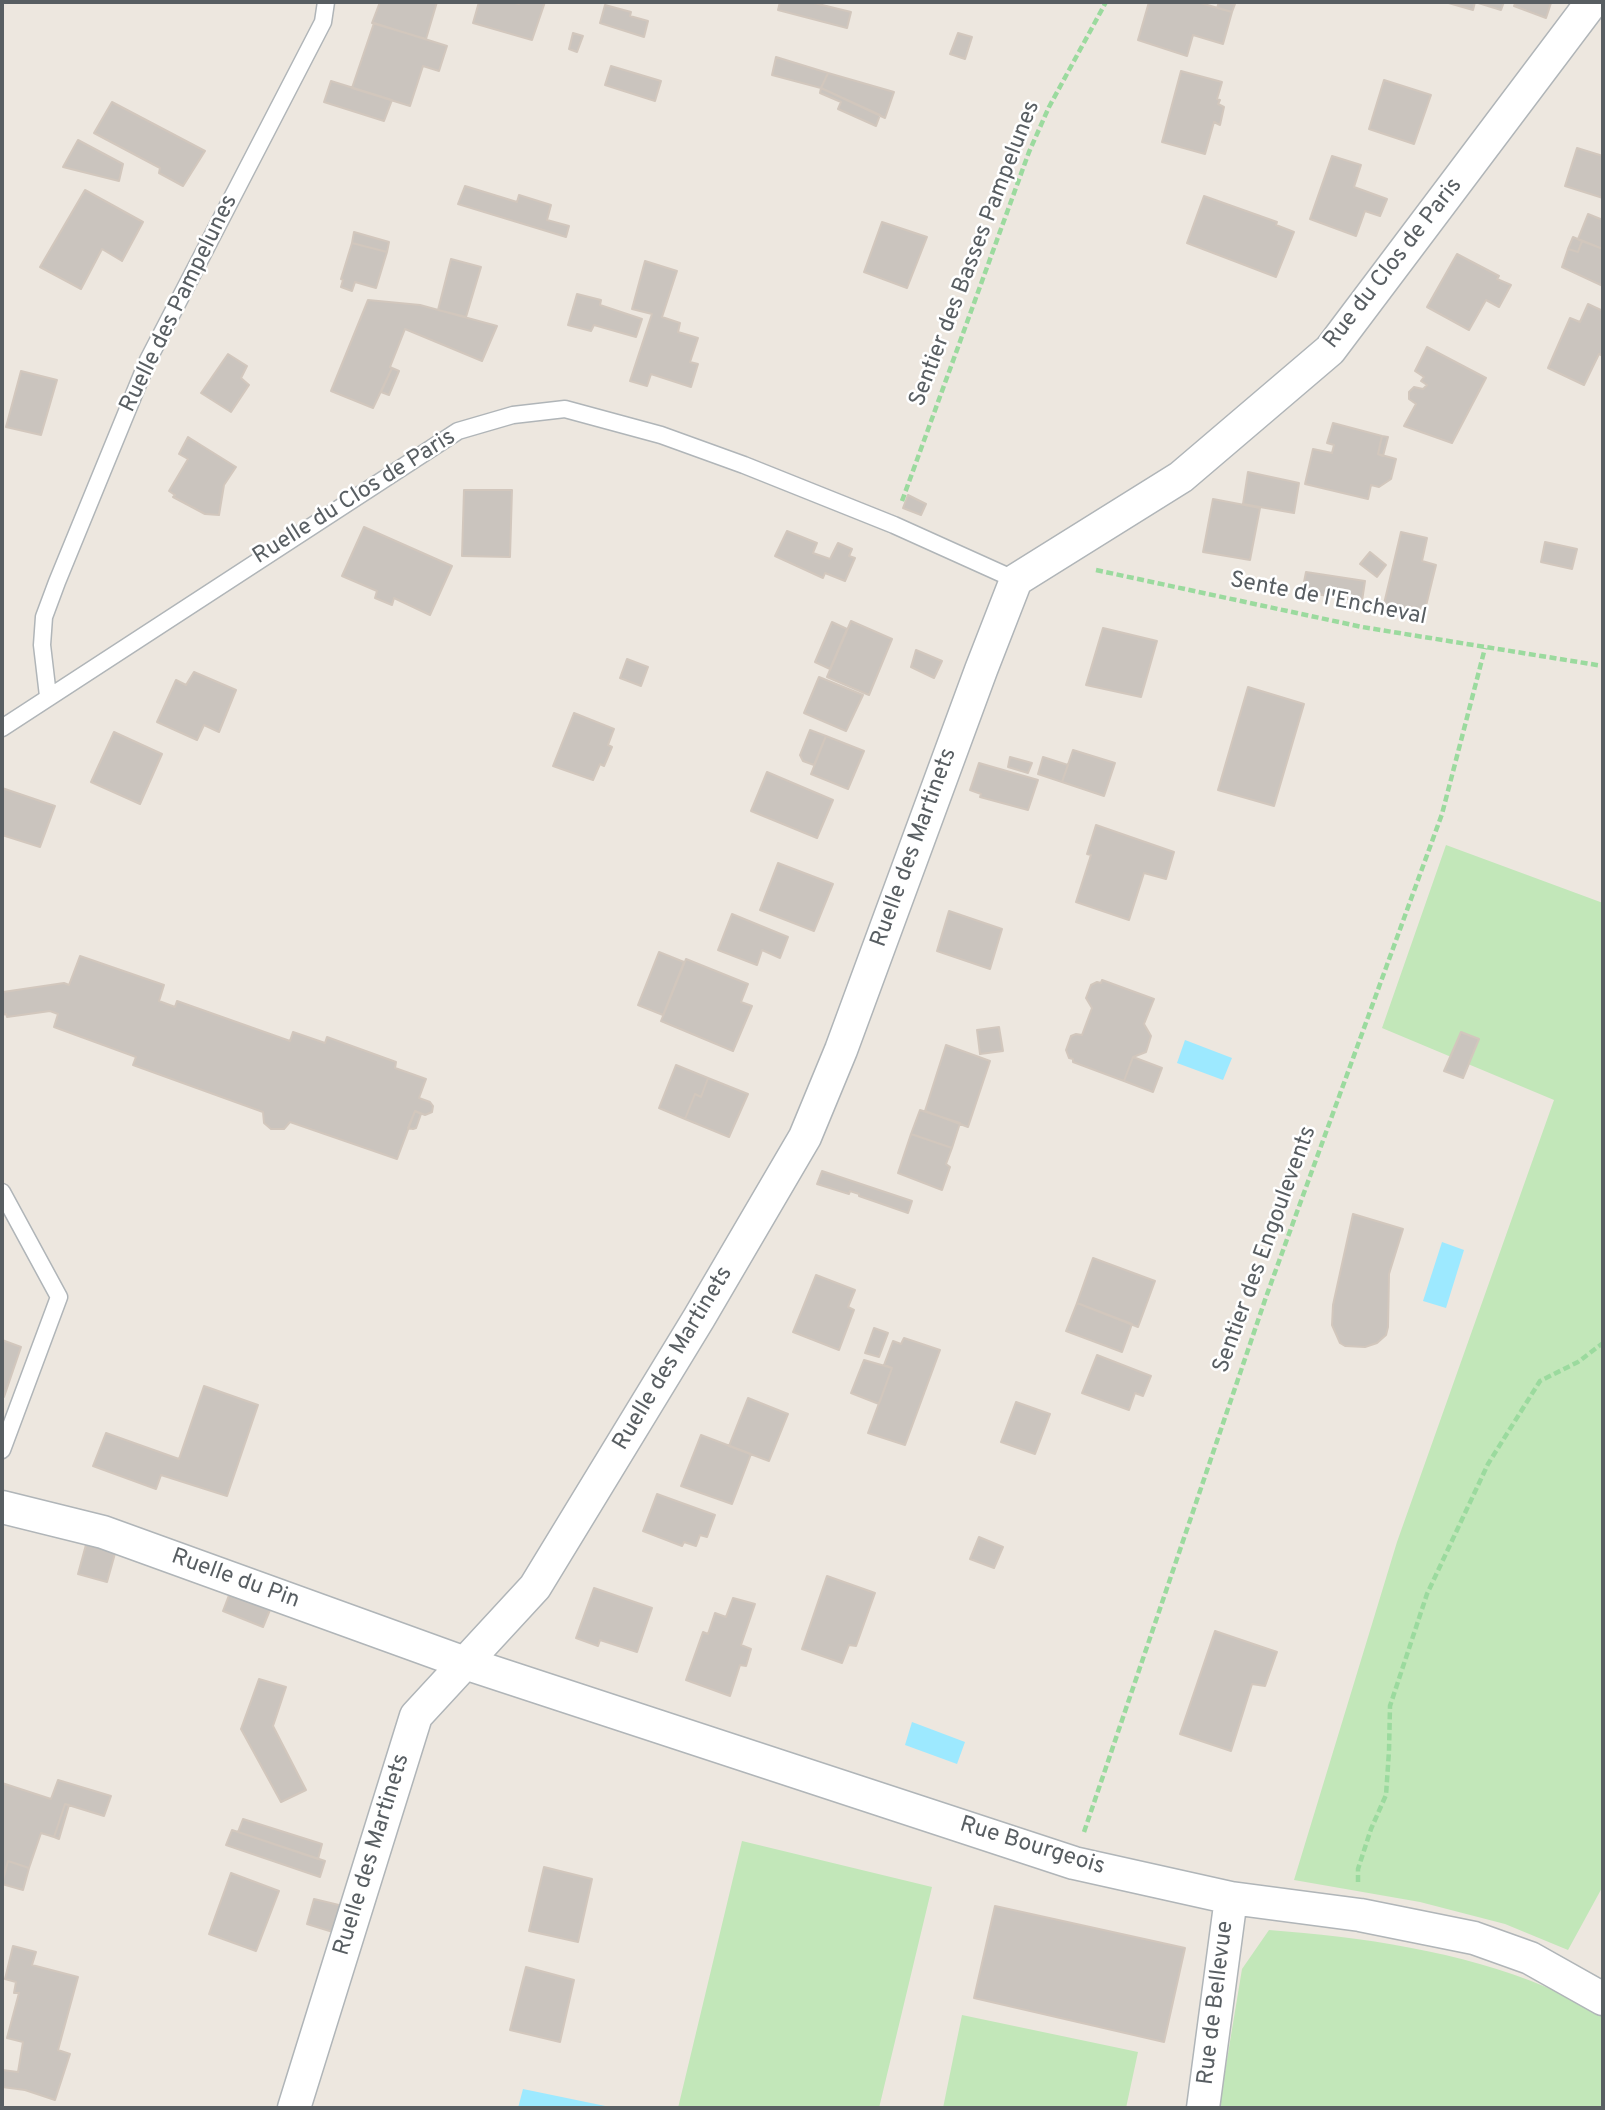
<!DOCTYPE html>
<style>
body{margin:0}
#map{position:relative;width:1605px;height:2110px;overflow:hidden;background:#ede7df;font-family:Overpass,sans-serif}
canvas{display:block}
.frame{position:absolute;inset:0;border:4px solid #585e62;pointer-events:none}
</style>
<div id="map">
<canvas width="1605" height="2110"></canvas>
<div class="frame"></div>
</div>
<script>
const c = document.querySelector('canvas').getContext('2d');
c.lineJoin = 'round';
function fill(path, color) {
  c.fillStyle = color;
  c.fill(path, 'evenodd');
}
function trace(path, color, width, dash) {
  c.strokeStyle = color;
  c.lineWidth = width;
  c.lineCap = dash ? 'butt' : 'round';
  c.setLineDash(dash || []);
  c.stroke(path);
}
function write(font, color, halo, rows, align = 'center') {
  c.font = font + ' Overpass,sans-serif';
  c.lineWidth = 5;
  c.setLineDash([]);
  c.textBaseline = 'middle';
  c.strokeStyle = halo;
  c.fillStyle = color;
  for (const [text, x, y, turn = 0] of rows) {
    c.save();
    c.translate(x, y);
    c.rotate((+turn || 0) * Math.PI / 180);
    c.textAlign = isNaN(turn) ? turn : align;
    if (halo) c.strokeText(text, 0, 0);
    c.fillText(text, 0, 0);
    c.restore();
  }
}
fill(new Path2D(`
 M1446,845L1603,903V1886L1568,1950L1505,1924L1420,1902L1294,1880L1397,1542L1554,1100L1382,1028Z
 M742,1841L932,1887L879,2108H678Z
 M1269,1930C1361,1937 1461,1951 1546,1987C1566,1995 1584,2007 1603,2017V2108H1219L1242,1969Z
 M962,2015L1138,2052L1126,2108H943Z`), '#c2e7b9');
fill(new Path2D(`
 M1185,1040L1232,1058L1223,1080L1177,1063Z
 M1442,1242L1464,1250L1446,1308L1423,1301Z
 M912,1722L965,1742L957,1764L905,1745Z
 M523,2089L615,2108H518Z`), '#9de9ff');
const building = new Path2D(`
 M380,2H437L426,39L372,23Z
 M479,2H511L519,4V2H545L532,40L473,23Z
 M780,2H810L851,12L847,28L778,10Z
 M1149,2H1197L1232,12L1223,44L1193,35L1187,56L1138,40Z
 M1219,2L1235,4L1232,12L1217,8Z
 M1445,2H1504L1501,10L1475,2L1473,10Z
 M1516,2H1548L1551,3L1546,18L1514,6Z
 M605,5L631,12L630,16L648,21L644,37L600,23Z
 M374,23L447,46L439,71L423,66L410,106L352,88Z
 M573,33L583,36L577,52L569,49Z
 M958,33L972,37L965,59L950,54Z
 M776,57L828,73L821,88L772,75Z
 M611,66L661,81L655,101L605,85Z
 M1181,71L1222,82L1217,99L1220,100L1218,104L1224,107L1220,125L1214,122L1205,154L1162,142Z
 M828,73L894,92L885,118L821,88Z
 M1384,80L1431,95L1414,144L1369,129Z
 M331,81L392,100L384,121L324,102Z
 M821,88L880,115L876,126L838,109L841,102L820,93Z
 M112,102L205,151L183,186L159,173L160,168L94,133Z
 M78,140L123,164L119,181L63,167Z
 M1577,148L1603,156V198L1565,186Z
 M1332,156L1361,165L1354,187L1387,199L1380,216L1365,211L1356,236L1310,219Z
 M465,186L517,202L519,195L551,205L547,220L569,226L566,237L458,204Z
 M85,190L143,222L122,261L102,249L81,289L40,267Z
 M1204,196L1277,222L1276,225L1294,232L1276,277L1187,243Z
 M1588,214L1603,220V249L1578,239Z
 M882,222L927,237L907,288L864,272Z
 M354,232L389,242L387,252L352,243Z
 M1573,237L1582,241L1578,252L1568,249Z
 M1582,241L1603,249V286L1562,267L1568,249L1578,252Z
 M352,243L387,252L376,288L355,282L352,291L341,287L343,280L341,279Z
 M1457,254L1499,276L1497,279L1511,285L1499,307L1486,300L1469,330L1427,307Z
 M451,259L481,267L466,317L438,310Z
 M645,261L677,271L662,317L680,323L678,332L698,338L690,362L698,364L691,387L651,374L647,386L630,381L652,314L632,309Z
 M577,294L601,300L600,305L642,319L636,337L594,325L591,331L568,325Z
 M368,300L420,305L497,326L482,361L405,329L390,367L392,368L373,408L331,391Z
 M1588,304L1603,311V356L1599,354L1584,385L1548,368L1570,318L1580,322Z
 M1427,347L1486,378L1452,443L1404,426L1416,404L1409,399V392L1414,387L1423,389L1427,385L1421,381L1424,377L1415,371Z
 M228,354L247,366L241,378L249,385L231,412L201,393Z
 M392,368L399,371L389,395L381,392Z
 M21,371L57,380L41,435L6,427Z
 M1333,423L1382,436L1378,454L1396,459L1391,479L1379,487L1371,485L1368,499L1305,484L1313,449L1332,453L1334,445L1327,443Z
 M1382,436L1388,437L1383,456L1378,454Z
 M188,437L236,467L224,485L219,515L205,514L173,497L175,495L169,491L188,459L179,454Z
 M1248,472L1299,483L1294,513L1243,504Z
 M464,490H512L510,557L462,556Z
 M908,495L926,504L921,515L903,508Z
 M1213,499L1260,508L1250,560L1203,552Z
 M364,527L452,566L430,615L394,598L392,605L375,598L377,591L342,576Z
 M787,531L817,543L813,553L830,559L838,543L852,549L849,556L855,558L845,581L825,573L823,578L775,556Z
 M1401,532L1427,538L1422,561L1436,565L1425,610L1412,607L1410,614L1383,608Z
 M1545,542L1577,549L1572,569L1541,562Z
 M1370,552L1386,565L1377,577L1360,564Z
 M1306,572L1365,581L1362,601L1302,592Z
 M851,621L892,639L869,695L827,677Z
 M832,622L847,629L830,669L815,662Z
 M1103,628L1157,641L1141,697L1086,685Z
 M916,650L942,661L934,678L911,667Z
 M627,659L648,667L641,686L620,678Z
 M194,672L236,690L219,732L204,725L197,740L157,722L176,680L186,685Z
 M819,677L863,695L846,731L804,713Z
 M1248,687L1304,704L1274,806L1218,790Z
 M574,713L614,729L608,745L612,747L604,766L600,764L593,780L553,766Z
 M810,730L826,736L814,765L803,761L800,755Z
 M114,732L162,754L140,804L91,782Z
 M826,736L864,751L848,789L811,774Z
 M1073,750L1115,763L1104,796L1062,782Z
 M1010,757L1032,763L1028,773L1008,767Z
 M1043,757L1068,765L1062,782L1038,774Z
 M979,763L1038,780L1028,810L980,797L981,794L970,790Z
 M767,772L833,800L817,838L751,811Z
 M2,788L55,806L40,847L2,835Z
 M1096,825L1174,852L1166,879L1144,873L1129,920L1076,902L1091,855L1087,854Z
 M778,863L833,884L814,931L760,910Z
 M949,911L1002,929L990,969L937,951Z
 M732,914L788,937L780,958L762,950L757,965L718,950Z
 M659,952L684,962L663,1015L638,1005Z
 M80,956L164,985L159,1001L175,1007L177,1001L290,1041L293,1032L325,1043L327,1037L396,1062L395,1068L426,1079L419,1098L430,1102L433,1106L432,1112L425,1115L415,1111L397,1159L290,1122L284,1129H271L264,1123L263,1112L133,1065L136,1057L54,1027L58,1014L50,1011L7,1017L6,1014L2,1015V983L3,992L64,983L69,985Z
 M686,959L748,984L741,1002L752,1006L733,1051L661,1021Z
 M1102,980L1154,999L1144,1024L1151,1036L1146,1052L1133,1057L1124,1081L1073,1062V1059L1069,1058L1066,1050L1071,1036L1076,1034L1082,1035L1092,1008L1086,998L1091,985L1097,982L1101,983Z
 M999,1027L1003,1051L980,1054L977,1030Z
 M1461,1032L1479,1039L1463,1078L1444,1071Z
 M946,1045L990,1061L968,1127L925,1111Z
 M1133,1057L1162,1068L1153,1092L1124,1081Z
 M676,1065L708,1078L701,1097L695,1094L685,1119L659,1108Z
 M708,1078L748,1094L729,1137L685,1119L695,1094L701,1097Z
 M920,1110L960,1123L952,1148L911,1134Z
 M415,1111L421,1114L416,1128L413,1129L408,1128Z
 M911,1134L952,1148L946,1164L950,1167L942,1190L898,1173Z
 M822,1171L912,1201L908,1213L859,1196V1194L850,1191L849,1194L817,1184Z
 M1353,1214L1403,1229L1389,1274L1388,1327L1386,1335L1377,1343L1365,1347L1345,1346L1340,1343L1332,1325L1333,1305Z
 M1093,1258L1155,1281L1138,1327L1077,1303Z
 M816,1275L855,1290L848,1307L854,1310L839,1350L793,1332Z
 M1077,1303L1132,1324L1122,1352L1066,1331Z
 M874,1328L888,1333L879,1357L865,1353Z
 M904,1338L940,1350L905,1445L868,1433L892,1368L884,1365L893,1341L901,1344Z
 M2,1340L21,1347L4,1397L2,1396Z
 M1097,1355L1151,1376L1143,1396L1135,1393L1129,1410L1082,1393Z
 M864,1360L892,1368L879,1404L851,1393Z
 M204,1386L258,1405L227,1496L161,1475L156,1489L93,1466L106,1433L179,1459Z
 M748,1398L788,1414L769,1461L729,1446Z
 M1016,1402L1050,1414L1035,1454L1001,1442Z
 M701,1435L751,1454L732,1504L681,1486Z
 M657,1494L715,1515L707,1537L700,1535L696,1546L684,1542L682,1546L643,1531Z
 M979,1537L1003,1547L994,1568L970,1559Z
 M87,1541L116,1550L107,1582L78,1574Z
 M827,1576L875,1593L856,1646L849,1645L842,1663L802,1649Z
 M594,1588L652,1608L637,1652L600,1640L598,1646L576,1638Z
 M231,1590L272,1605L263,1627L223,1611Z
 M733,1598L755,1604L741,1645L751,1649L746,1666L740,1665L730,1696L686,1680L703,1632L708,1634L715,1613L726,1617Z
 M1215,1631L1277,1652L1265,1686L1252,1684L1231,1751L1180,1734Z
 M259,1679L286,1687L273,1726L306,1790L281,1802L241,1729Z
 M58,1780L111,1796L104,1816L65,1804L54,1837L41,1833L29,1868L8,1861L2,1881V1783L51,1799Z
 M65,1804L69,1805L59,1839L54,1837Z
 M243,1819L322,1844L318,1859L238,1832Z
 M232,1830L325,1861L320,1877L226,1845Z
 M8,1861L29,1868L23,1890L2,1884Z
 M544,1867L592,1879L578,1942L529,1931Z
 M231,1873L279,1891L256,1951L209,1934Z
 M314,1899L343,1906L336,1933L307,1924Z
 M995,1906L1185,1948L1164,2042L974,1998Z
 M13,1946L36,1952L32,1965L78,1977L58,2050L70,2054L55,2100L25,2090L2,2087V2070L18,2072L23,2042L7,2038L19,1993H14L16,1982L5,1979Z
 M526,1967L574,1980L560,2042L510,2030Z`);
fill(building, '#cac4be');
trace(building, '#d2c7bd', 2);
const service = new Path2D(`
 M48,696L42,645L44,617L57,582L148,360L323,22L326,2
 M2,728L458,431L513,415L565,409L661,435L744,465L894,525L1016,580
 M2,1192L59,1297L2,1450`);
const minor = new Path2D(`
 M2,1507L103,1532L465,1663L1074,1863L1231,1898L1360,1915L1474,1938L1530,1958L1603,1999
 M294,2108L416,1716L535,1587L699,1318L805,1137L841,1050L981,670L1016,580L1181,477L1330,350L1592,2
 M1203,2108L1231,1898`);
trace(service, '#b0b5b8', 19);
trace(minor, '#b0b5b8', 35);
trace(new Path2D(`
 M902,501L1029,152L1049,107L1106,2
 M1096,570L1362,627L1603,666
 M1084,1832L1266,1297L1442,814L1485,648
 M1358,1882V1869L1371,1829L1386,1795L1389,1751L1390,1706L1427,1594L1488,1464L1540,1381L1578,1362L1603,1343`), '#9bda9e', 4.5, [7, 3.5]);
trace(service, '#fff', 16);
trace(minor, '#fff', 32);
write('23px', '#585e62', '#fff', [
 ["Sentier des Basses Pampelunes",976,254,-69],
 ["Rue du Clos de Paris",1394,264,-52],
 ["Ruelle des Pampelunes",180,304,-64],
 ["Ruelle du Clos de Paris",355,498,-32],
 ["Sente de l'Encheval",1328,600,11],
 ["Ruelle des Martinets",915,848,-70],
 ["Sentier des Engoulevents",1266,1250,-70],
 ["Ruelle des Martinets",674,1359,-59],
 ["Ruelle du Pin",235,1580,20],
 ["Rue Bourgeois",1032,1847,17],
 ["Ruelle des Martinets",373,1855,-73],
 ["Rue de Bellevue",1217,2003,-83]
]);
</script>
